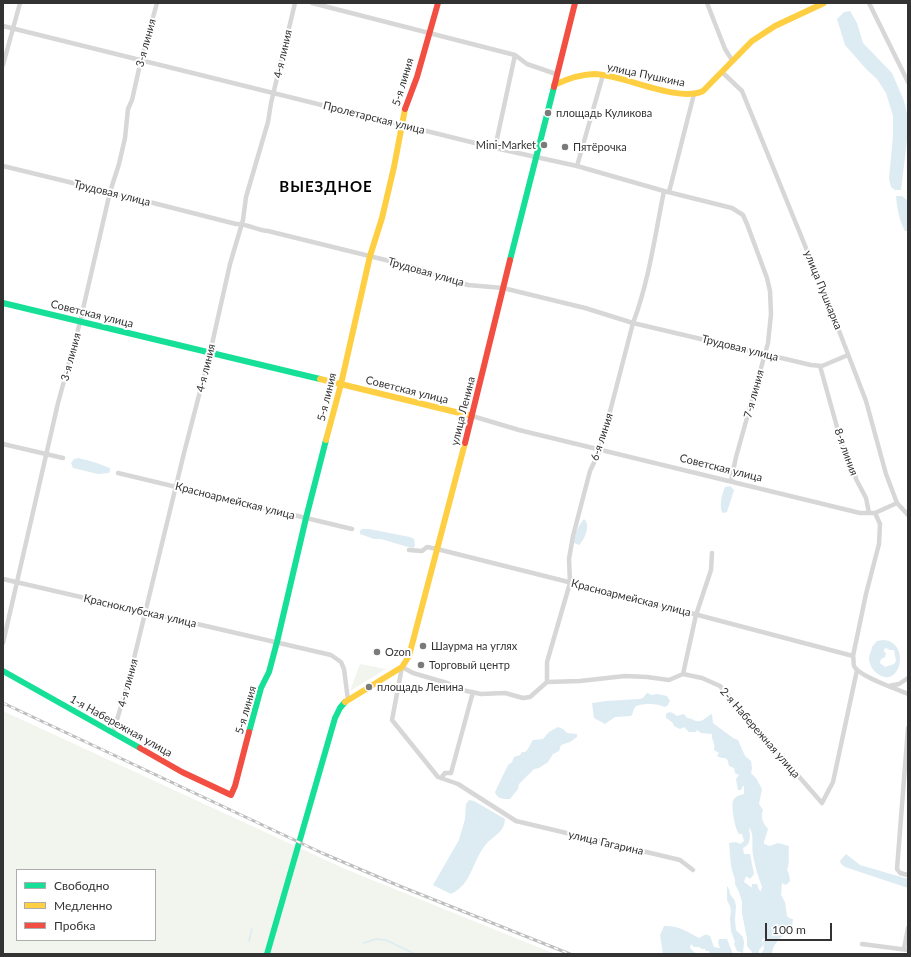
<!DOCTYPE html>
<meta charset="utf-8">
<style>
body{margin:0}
#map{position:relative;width:911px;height:957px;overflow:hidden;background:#fff;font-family:Lato,sans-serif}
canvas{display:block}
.frame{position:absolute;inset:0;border:4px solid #333;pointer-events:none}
.legend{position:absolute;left:16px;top:869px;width:140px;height:72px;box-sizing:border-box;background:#fff;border:1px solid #adadad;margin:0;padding:5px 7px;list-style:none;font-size:12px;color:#333}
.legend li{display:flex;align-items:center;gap:8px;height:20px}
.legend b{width:20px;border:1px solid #adadad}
.scale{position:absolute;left:765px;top:923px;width:67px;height:18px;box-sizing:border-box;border:2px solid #333;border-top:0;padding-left:5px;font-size:12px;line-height:14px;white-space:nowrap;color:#333;-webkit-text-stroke:3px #fff;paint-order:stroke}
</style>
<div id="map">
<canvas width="911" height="957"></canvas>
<div class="frame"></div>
<ul class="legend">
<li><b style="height:5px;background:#16e098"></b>Свободно</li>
<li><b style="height:5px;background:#ffcf43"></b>Медленно</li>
<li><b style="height:5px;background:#f24e42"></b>Пробка</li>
</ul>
<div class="scale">100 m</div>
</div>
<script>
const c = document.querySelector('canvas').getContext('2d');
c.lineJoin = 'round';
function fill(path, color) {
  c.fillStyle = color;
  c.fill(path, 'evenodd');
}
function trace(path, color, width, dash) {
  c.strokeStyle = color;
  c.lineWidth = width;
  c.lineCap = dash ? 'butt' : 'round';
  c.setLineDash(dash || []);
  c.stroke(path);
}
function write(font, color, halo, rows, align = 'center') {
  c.font = font + ' Lato,sans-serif';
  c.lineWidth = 4;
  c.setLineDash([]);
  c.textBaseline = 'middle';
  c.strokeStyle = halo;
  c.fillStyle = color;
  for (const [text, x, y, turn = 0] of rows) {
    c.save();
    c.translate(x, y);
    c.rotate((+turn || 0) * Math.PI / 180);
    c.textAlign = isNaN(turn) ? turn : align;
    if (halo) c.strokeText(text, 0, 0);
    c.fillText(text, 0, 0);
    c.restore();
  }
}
fill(new Path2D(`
 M360,664L386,669L350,691Z
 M3,711L345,869L555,954H3ZM17,870H155V940H17Z`), '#f1f5ed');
fill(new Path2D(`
 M850,11L857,23L863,43L892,73L904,101L908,117V132L901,190H895L891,187L889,179L893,136V116L886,93L877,79L867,70L845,45L837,19L844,12Z
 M896,196H902L908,201V231H905C899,220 897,208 896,196Z
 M78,458L94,462L110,468V471L109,473L98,474L73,468L71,463L74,459Z
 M730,486L734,490L727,512L724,513L722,512C719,505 722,494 725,487Z
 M584,519C591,525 585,539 579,545L574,543C575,533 578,526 584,519Z
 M362,529H369L410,537L414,539L415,546L413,548L408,547L381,539H374L360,534V531Z
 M883,640C911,641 901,690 878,674C873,671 869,664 869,658C869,654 872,651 872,647L877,641ZM886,648L890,650H894L896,661L894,664L885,667L880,663L881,659L885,657L886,653L884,652V649Z
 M647,693L652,695L657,694L667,696L670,701L667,706L664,707C659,703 639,703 635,707C633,710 633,714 631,716L615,717L605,724L594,718L592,703L606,701L639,699L643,698Z
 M669,712L673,713L677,716L684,714L687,718C692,718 695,722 700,721C705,720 708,715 712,714L713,723L733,738L738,740L745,756L751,761L752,768L751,773L756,778L762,789L759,804L763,810C760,817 763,823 768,829L764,842V844L770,846L778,843L789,846C788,855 790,862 787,870L789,874L790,881L786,885L782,883L781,895L785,902L787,916L789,918L793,919L792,927L789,926L788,927L787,932C781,938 772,944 772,954H761L764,949L763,942L765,939L764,938L762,940L763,945L759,950V954H751L752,952L747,946V939L742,913V902L739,892L735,884V880L731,866L729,843L736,842L740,844L744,841L742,834H739C735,829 731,807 733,801C735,796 740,795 744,794V786H743L741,790H738L736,779L739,775L735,773L734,768L729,766C727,754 725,761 717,756L719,753L714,750C716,744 711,740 712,734L701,733L697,730L696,732H689L684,727L680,729L674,726L673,723L666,718V714ZM749,827C755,835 751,846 753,855C755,866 758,877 762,887L761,891L759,890L757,884H752V887H751L744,882L746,876L750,879L754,874L750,854H744L743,848C752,844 750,835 749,827Z
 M558,727L563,729L567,733L577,734V737L570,742L561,745L559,751L553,754L548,762L539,768L534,769L519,784L518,789L510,799C503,799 497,799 495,792L508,765L512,762L514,757L520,755L522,752H525C529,749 530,744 533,740L543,739L549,732Z
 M469,800L474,801L505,819C505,830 496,835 489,841C472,858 473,884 451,894L433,885L459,840L465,819L466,804Z
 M846,854L860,865L908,879V888L845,867L841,864L840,861Z
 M727,886L729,889L730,894L735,901L736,906L735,920L736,930L743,937L744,943L743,953L737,951L734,944L735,942L731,931L730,918L731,911L730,906L727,900Z
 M664,926C678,925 688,932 699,938C704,936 704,933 710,936L714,947L720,948L718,943L719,939H727L733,954H710L709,951H706L705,949H702L699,947H694L691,944L690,948L694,952L698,954H663L660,935Z`), '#ddebf3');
trace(new Path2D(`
 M249,941L252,929
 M364,943L376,939L386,940L415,954`), '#ddebf3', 1.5);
trace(new Path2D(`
 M312,3L515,55L527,64L556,74
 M707,3L725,49L732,60
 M869,3L908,82
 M3,26L495,148L577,166L664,191L732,208L743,215L747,224L767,278L770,291L771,314L768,343L736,457L731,481
 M3,65L20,3
 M722,72L742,91L828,302L866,401L886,474L897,503L908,515
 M495,148L515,55
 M3,166L110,192L236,224C247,223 257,231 268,231L418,268L468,285L503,288L585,308L633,323L811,365L822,366L848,355
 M577,166L603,75
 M669,192L694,94
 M820,366L842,445L854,470L856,479L866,498L869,513
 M472,416L519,430L860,513H875L897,503
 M3,444L63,458
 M118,473L352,529
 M875,513L880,524L879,544L866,594L853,656C854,659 853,663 854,666C858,676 897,689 908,694
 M409,550L422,551L427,547L437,549L664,606L853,656
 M3,579L331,655L341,662L344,669L348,700
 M3,643L58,403L80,322L110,192L119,164L125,138L128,109L132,100L141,60L157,3
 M683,674L696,615L711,570L712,553
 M547,682L530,697L523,698L505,693L481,694L462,690L447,683L413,673L402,667L392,720L438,777L458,784L516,821L680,860L693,870
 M547,682V662L570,583L569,559L573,536L590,471L600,450L633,323C649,281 655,235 664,191
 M547,682L580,681L625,676L647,677L669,680L683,674L702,678L720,686L822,803L833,782L857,670
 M889,686L899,684L908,678
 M908,728L897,869L900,873L908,875
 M113,733L128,683L184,453L210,353L230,264L243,220L246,197L268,122L271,103L295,3
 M441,778L445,773H451L473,692
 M862,944L908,950
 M904,949L908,928`), '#d7d7d7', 4.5);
trace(new Path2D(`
 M510,260L554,87
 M3,303L320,379
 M3,671L140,748
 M249,732L261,688L269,672L277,642L306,518L326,440
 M267,954L335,718L340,708L345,702`), '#16e098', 6);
trace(new Path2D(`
 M554,85C567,79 580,74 595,74C624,75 678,103 703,91L752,41L775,26L824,3
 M320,379L472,416
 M326,440L341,384L370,256L382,218L394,167L405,109
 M345,702L402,667L409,656L465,443`), '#ffcf43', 6);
trace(new Path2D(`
 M554,87L575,3
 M405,109L417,77L438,3
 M465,443L510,260
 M140,748L182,772L231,795L235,786L249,732`), '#f24e42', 6);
const rail = new Path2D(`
 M3,703L322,853L397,885L570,954`);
trace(rail, '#bebebe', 3);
trace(rail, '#fff', 1.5, [4.5]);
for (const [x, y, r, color] of [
 [548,113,4,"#7a7a7a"],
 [544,145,4,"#7a7a7a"],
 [565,147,4,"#7a7a7a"],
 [423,646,4,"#7a7a7a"],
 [377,652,4,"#7a7a7a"],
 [421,665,4,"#7a7a7a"],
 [369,687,4,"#7a7a7a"]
]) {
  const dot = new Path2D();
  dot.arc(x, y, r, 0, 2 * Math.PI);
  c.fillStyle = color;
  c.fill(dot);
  trace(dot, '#fff', 1.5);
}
write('11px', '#333', '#fff', [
 ["3-я линия",146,43,-75],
 ["4-я линия",283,54,-77],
 ["улица Пушкина",646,75,12],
 ["5-я линия",403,82,-73],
 ["Пролетарская улица",374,118,14],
 ["Трудовая улица",112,193,14],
 ["Трудовая улица",426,272,16],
 ["улица Пушкарка",823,290,68],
 ["Советская улица",92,314,14],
 ["Трудовая улица",740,348,14],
 ["3-я линия",71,357,-75],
 ["4-я линия",206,368,-76],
 ["Советская улица",407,390,14],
 ["7-я линия",754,394,-75],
 ["5-я линия",327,397,-76],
 ["улица Ленина",463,411,-76],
 ["6-я линия",602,437,-72],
 ["8-я линия",846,452,70],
 ["Советская улица",721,468,14],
 ["Красноармейская улица",235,501,14],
 ["Красноармейская улица",631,598,14],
 ["Красноклубская улица",140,611,13],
 ["4-я линия",128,683,-75],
 ["5-я линия",246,710,-74],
 ["1-я Набережная улица",121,726,29],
 ["2-я Набережная улица",760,733,49],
 ["улица Гагарина",606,843,13]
]);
write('11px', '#333', '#fff', [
 ["площадь Куликова",556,113],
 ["Mini-Market",536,145,"right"],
 ["Пятёрочка",573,147],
 ["Шаурма на углях",431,646],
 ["Ozon",385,652],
 ["Торговый центр",429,665],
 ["площадь Ленина",377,687]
], 'left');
c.letterSpacing = '1px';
write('bold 15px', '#000', '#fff', [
 ["ВЫЕЗДНОЕ",326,187]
]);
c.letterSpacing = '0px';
</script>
